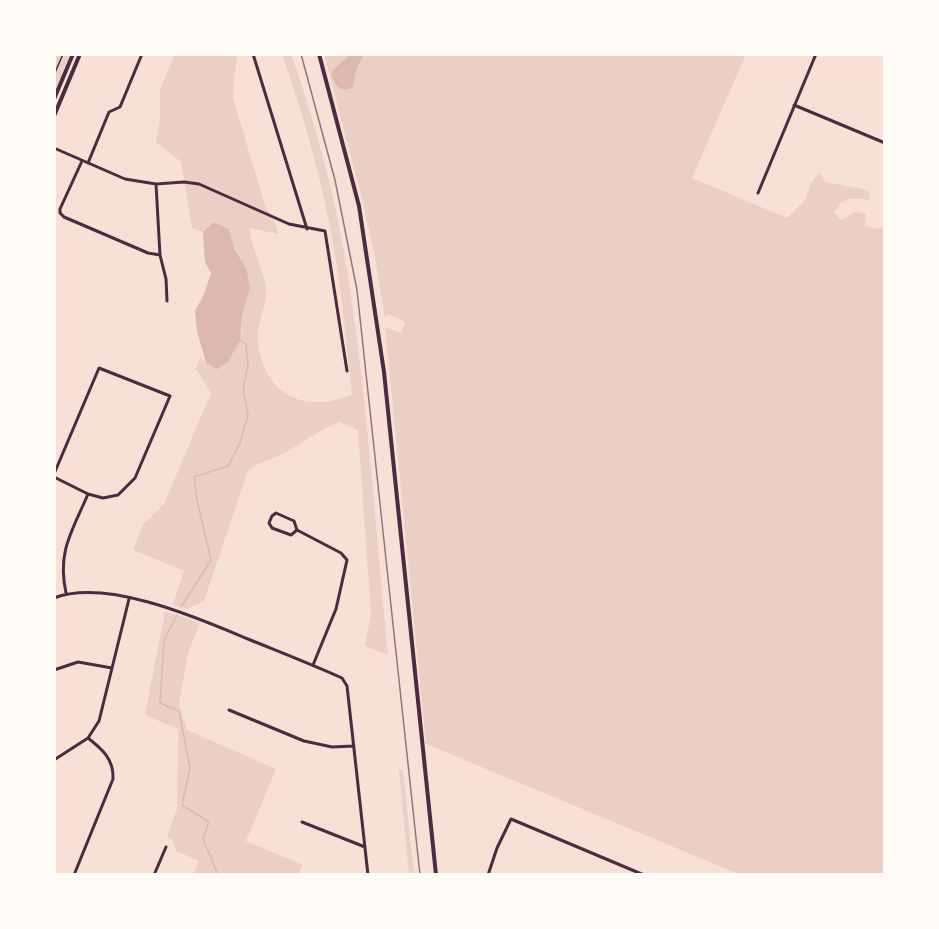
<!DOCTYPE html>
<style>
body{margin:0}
#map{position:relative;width:939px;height:929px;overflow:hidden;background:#f7e1d7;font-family:Poppins,sans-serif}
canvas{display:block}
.frame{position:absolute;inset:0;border:56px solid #fffaf5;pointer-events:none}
</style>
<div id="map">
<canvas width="939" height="929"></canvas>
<div class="frame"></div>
</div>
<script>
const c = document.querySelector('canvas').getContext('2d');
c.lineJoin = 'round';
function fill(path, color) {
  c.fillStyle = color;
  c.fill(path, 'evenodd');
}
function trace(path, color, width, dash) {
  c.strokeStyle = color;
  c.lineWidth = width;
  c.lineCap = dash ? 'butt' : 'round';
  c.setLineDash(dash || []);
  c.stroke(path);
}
fill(new Path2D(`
 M54,54H70L54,92Z
 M175,54H236L237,58L234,78L233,98L265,205L276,225L278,234L250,228C251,250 264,268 266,290C267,305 258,320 258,335C257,371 281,405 321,402C331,402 342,398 352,395C348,362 345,328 341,295C331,213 309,131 282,54H291C318,129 338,209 350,288C368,409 376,533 388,655L365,646L371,614L358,430L339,422C320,430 305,441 288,451C275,459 261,461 248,470L204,601L187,609L173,604L184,571L133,550L143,525L164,504L211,393L196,369L200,357L206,363L242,333V316L250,288L247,270L234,248L229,229L215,222L203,232L192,228L181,162L156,142L160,119V89Z
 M324,54H746L692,178L787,218L805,200L812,181L819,173L825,182L863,189L870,193L869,200C851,198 843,195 834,213L841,220L855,212L866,214L865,226L877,229L885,226V875H741L426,744L385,327L401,333L405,322L388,314L385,318L374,252L362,199Z
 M165,611L200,623L188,653L179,704L187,730L276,769L246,841L303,865L298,875H193L199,861L176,851L172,839L167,836L177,809L178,729L145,715Z
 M399,769L403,770L414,875H409Z`), '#ebcfc5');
fill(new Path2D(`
 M351,54H364L356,70L353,87C340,94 335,85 331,74C336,65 344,62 351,54Z
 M214,222L229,229L234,248L247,270L250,288L242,316L240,340L228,362L217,369L206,363L197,331L195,311L204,294L211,273L205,262L203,232Z`), '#dcb8b0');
trace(new Path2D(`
 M181,607L211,560L197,500L194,477L228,466L240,443L248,415L243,389L248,365L246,344L240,340
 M177,615L164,640L160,703L179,711L190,768L182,805L209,822L203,839L218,875`), '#dcb8b0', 1.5);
trace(new Path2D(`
 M54,75L63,54`), '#4a2c40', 1.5);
trace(new Path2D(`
 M253,54L307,229
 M794,105L885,143
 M54,148L125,179L156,184L184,182L199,184L289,224L325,231L347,371
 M82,161L60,209V213L64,217L148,253L160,255
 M88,163L109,112L120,107L142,54
 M156,184L160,255L166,279L167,301
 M758,193L816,54
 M54,474L99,368L170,396L135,478L118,495L103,498L88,494L54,477
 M297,530L291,535L272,528L269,523L272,516L276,513L294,521L297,530L341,553L347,560L336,609L313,665
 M66,593C57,551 72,532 88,494
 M54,598C107,578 198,618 248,639C280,652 311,664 342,678L347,686L368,875
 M54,670L78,662L112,668
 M229,710L304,741L332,747L354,746
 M54,760L88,738L99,721L129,599
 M302,822L365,847
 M74,875L113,779C114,759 102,749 88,738
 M154,875L166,847
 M488,875L497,848L511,819L644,875`), '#4a2c40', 3);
trace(new Path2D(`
 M319,54L359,206L384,372L436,875`), '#4a2c40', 4);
trace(new Path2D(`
 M54,99L73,54
 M54,116L80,54`), '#4a2c40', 4);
trace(new Path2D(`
 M301,54L335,180L357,290L420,875`), '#8f747c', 1.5);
</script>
